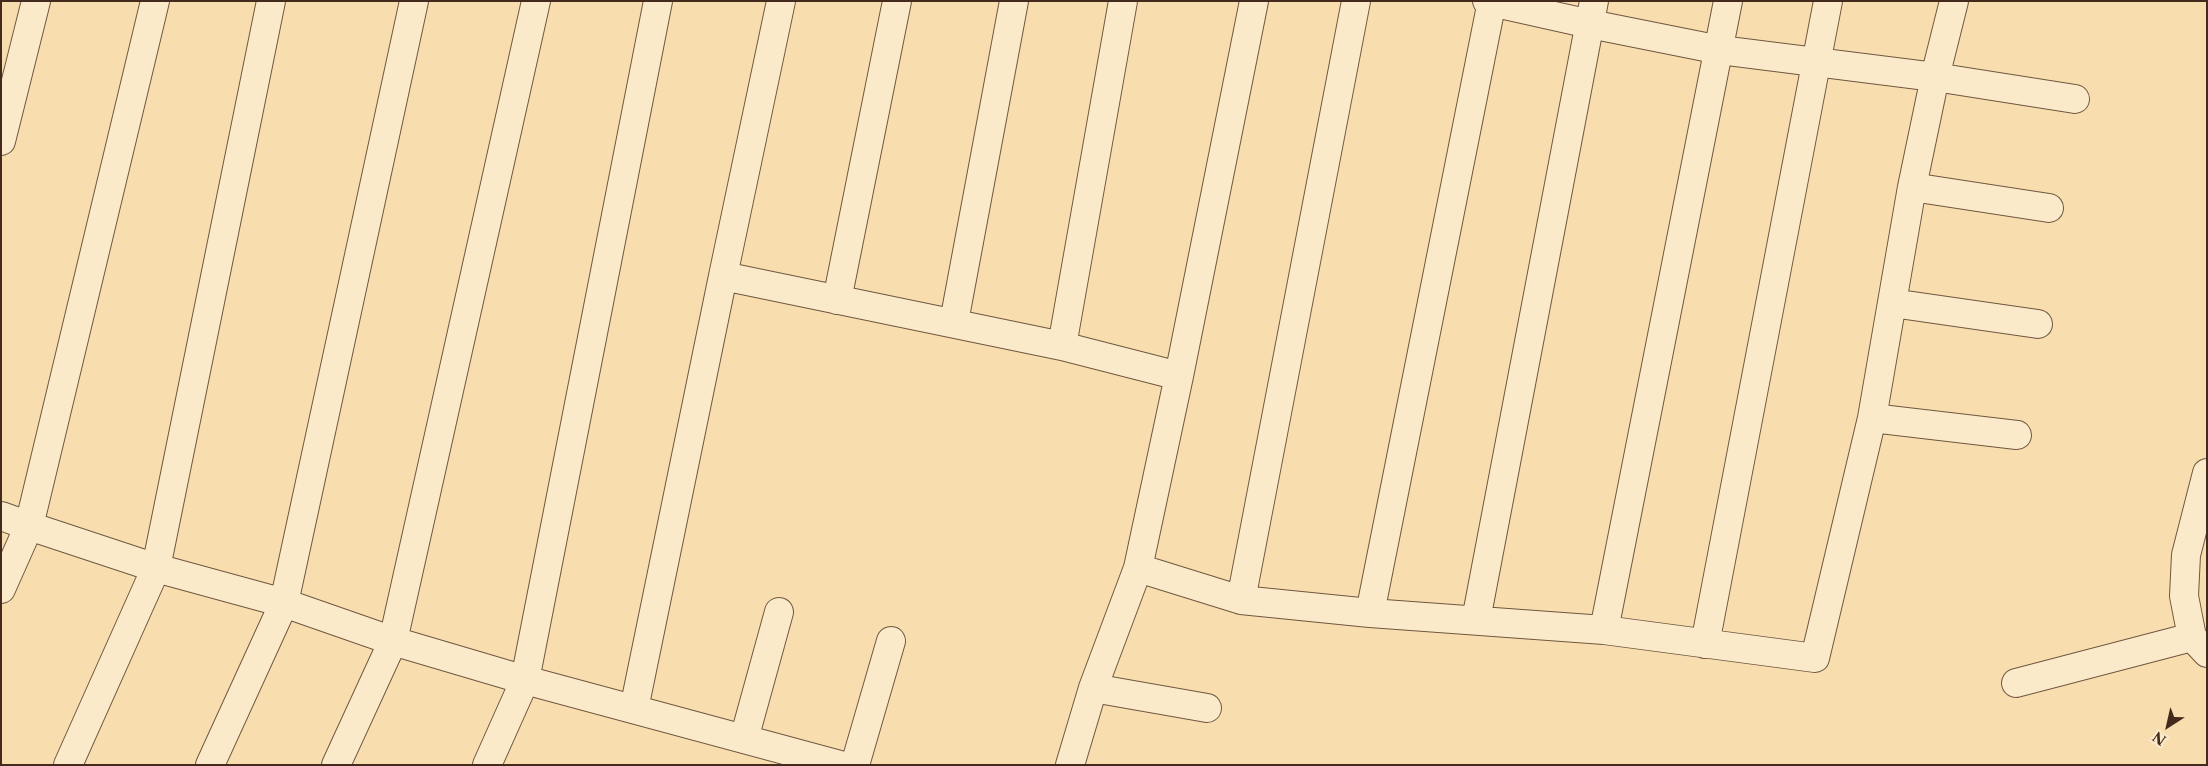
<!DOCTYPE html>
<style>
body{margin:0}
#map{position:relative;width:2208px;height:766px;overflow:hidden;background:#f8deae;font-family:"Libre Caslon Text",serif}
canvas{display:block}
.frame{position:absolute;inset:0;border:2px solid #432a1c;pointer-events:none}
.north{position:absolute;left:2143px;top:701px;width:50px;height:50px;-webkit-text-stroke:4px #faeaca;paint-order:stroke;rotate:215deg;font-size:14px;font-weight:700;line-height:20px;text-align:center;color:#432a1c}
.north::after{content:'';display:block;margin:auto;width:18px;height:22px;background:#432a1c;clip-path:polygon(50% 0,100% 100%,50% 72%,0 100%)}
</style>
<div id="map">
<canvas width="2208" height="766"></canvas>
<div class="frame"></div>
<div class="north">N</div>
</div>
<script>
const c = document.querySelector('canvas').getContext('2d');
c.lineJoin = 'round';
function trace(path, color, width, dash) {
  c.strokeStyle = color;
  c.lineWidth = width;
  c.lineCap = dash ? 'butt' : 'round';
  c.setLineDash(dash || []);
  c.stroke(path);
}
const minor = new Path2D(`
 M155,1L29,526L156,568L284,603L393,641L525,680L840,765
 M1487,1L1590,24L1720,50L1935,77L2075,99
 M1,141L36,1
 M1912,187L2049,208
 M723,276L781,1
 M837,300L897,1
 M1892,303L2038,324
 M954,322L1014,1
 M1062,346L1123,1
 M1872,418L2017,435
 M2207,473L2186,555L2184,596L2192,637L2207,653
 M1,516L29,526L1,589
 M1138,568L1241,600L1370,613L1604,630L1815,658L1872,418L1912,187L1935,77L1954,1
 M1241,600L1356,1
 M1370,613L1492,1
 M1476,620L1594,1
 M1604,630L1728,1
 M1705,644L1828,1
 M2016,683L2192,637
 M1093,688L1207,708
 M634,709L723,276L1062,346L1179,376
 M744,739L779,612
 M68,765L156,568L271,1
 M210,765L284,603L414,1
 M336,765L393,641L536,1
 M487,765L525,680L658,1
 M855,765L891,641
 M1070,765L1093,688L1138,568L1179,376L1254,1`);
trace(minor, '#705740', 30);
trace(minor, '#faeaca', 28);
</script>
